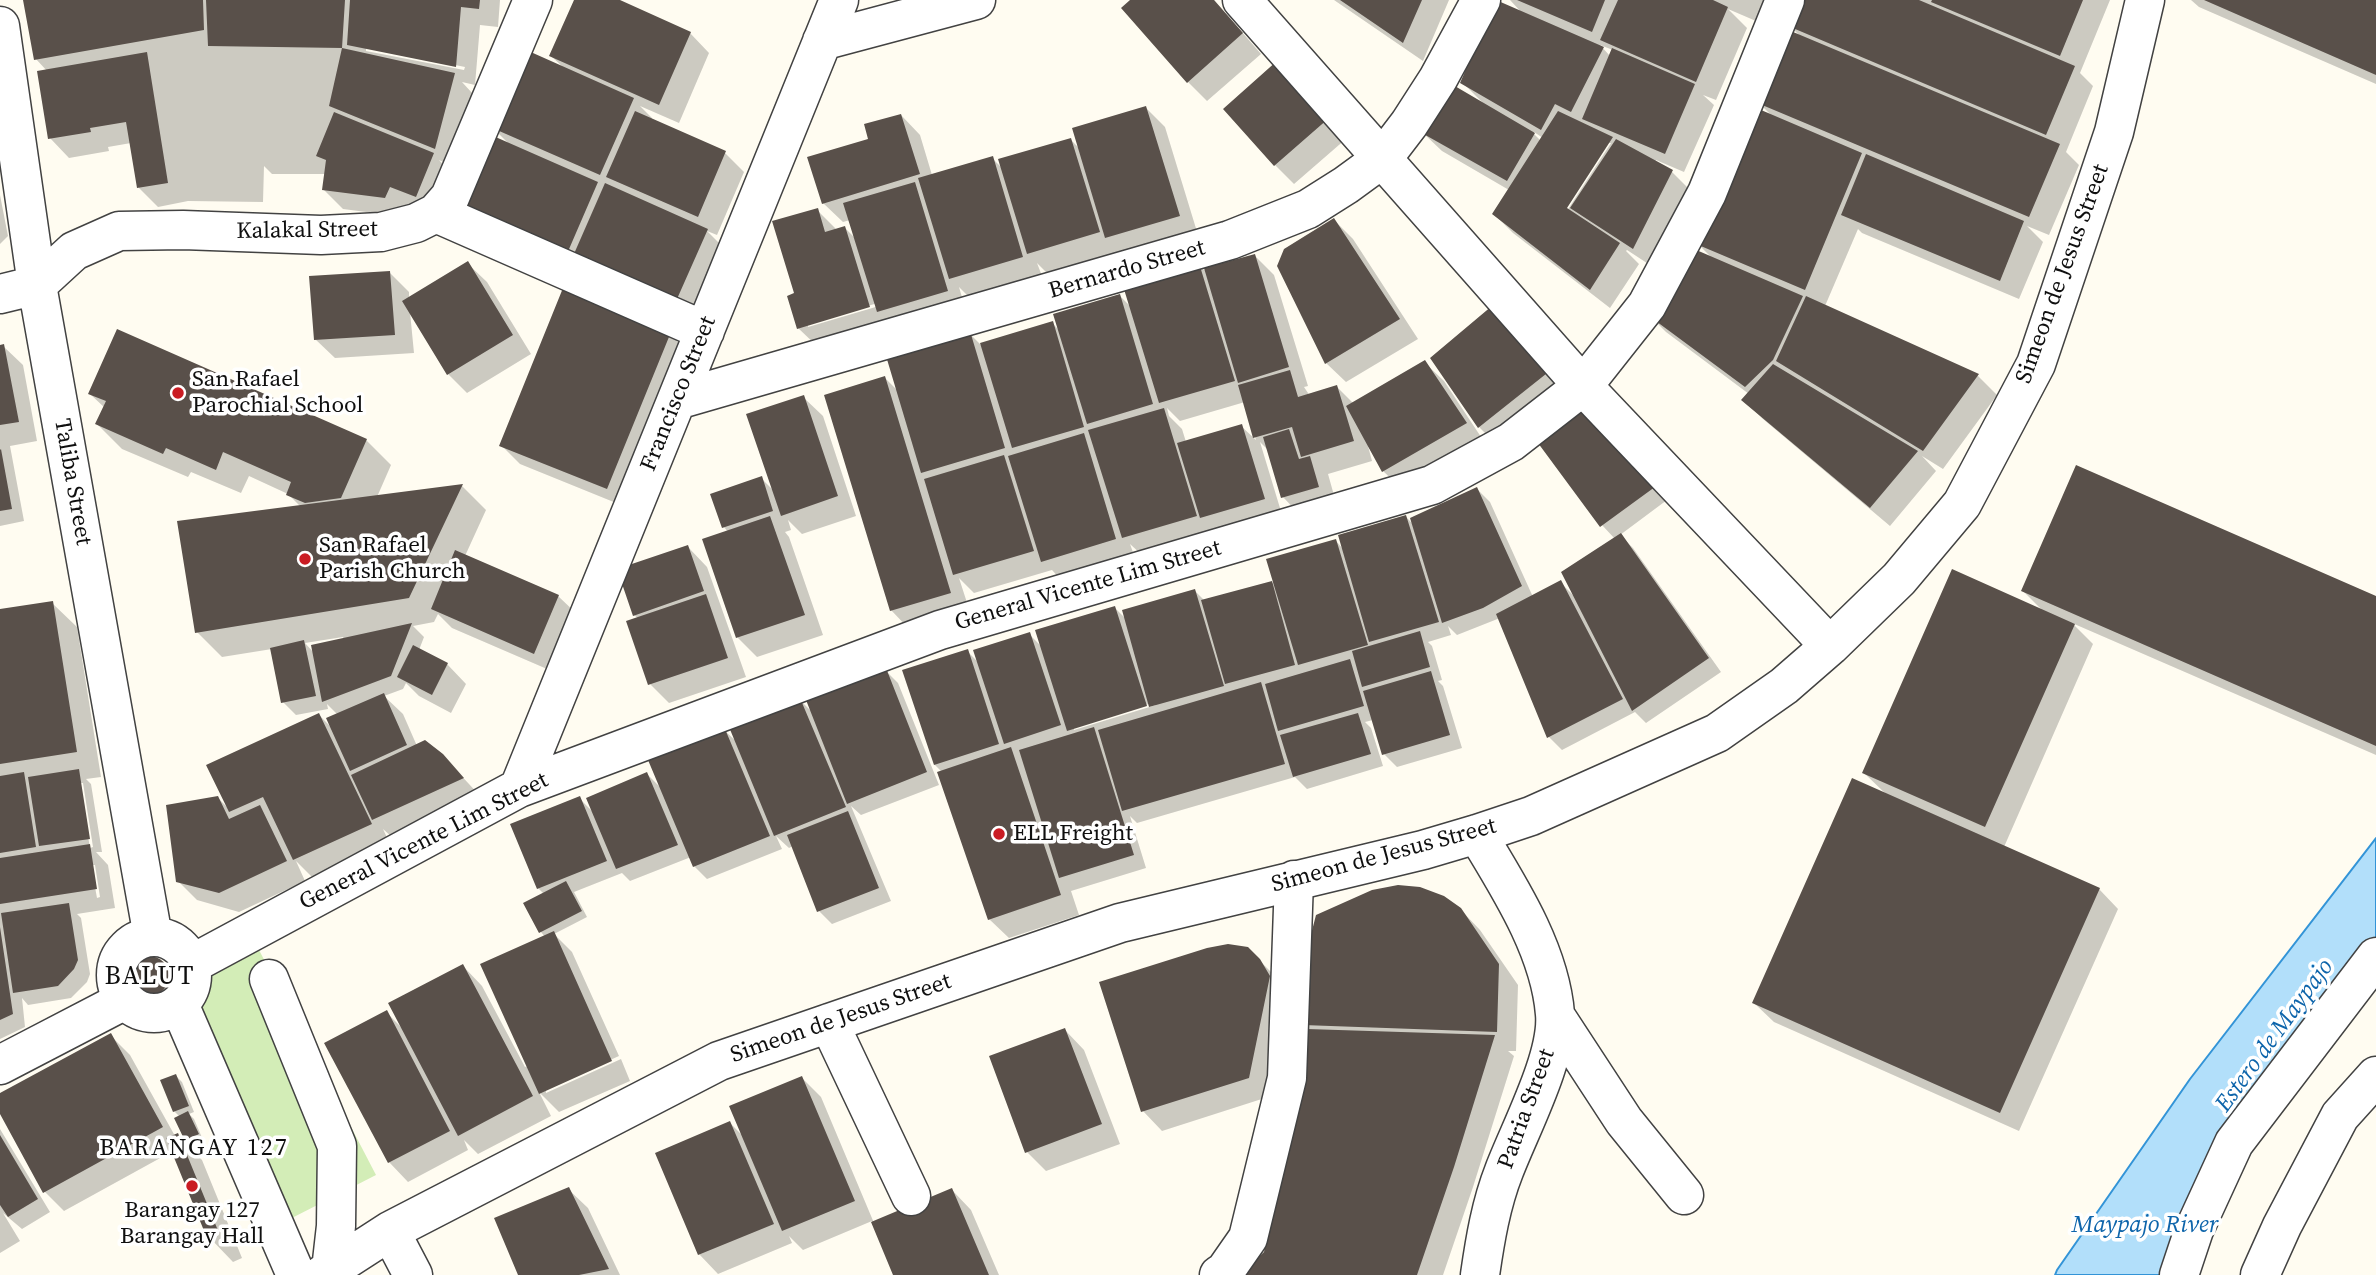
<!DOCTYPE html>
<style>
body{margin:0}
canvas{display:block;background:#fffcf1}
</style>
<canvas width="2376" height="1275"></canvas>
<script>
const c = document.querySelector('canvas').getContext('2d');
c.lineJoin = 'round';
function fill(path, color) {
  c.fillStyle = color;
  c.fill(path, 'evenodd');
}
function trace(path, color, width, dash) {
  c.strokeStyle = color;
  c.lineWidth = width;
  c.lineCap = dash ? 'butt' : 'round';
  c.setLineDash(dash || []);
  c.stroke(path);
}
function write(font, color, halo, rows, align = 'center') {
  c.font = font + ' "Source Serif 4",serif';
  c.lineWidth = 7;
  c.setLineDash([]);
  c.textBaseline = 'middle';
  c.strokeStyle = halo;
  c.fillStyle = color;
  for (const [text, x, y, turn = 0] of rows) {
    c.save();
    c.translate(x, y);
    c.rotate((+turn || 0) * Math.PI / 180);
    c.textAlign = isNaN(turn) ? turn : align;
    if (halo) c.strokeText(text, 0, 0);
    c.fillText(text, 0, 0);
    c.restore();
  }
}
fill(new Path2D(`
 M259,950L376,1175L288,1220L192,1013L215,968Z`), '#d3edb7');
const water = new Path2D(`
 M2376,838V950L2347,986L2180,1275H2055L2057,1270L2190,1079Z`);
fill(water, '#b2dffa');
trace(water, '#3394d7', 2);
fill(new Path2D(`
 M25,0H500L498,27L480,25L475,85L462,82L473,94L454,167L439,160L452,174L435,215L409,205L405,217L343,209L324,190L326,174H272L264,166L263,202L188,201L158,207L139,188L131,143L108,147L109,151L69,158L50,138L47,71L36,59ZM366,47L465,67L464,70L366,51Z
 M576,0H615L690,33L709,53L679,123L640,106L652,118L651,121L725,153L744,172L717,235L707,231L726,250L693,326L582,281L511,146L492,127L564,68L551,56Z
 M1132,0H1214L1261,54L1207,101L1188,82Z
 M1334,0H1449L1423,61Z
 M1510,0H1765L1756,21L1728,9L1747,28L1716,100L1703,95L1714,105L1684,172L1656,160L1655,163L1672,172L1691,191L1653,267L1627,250L1626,251L1639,264L1610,308L1513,233L1494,214L1509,190L1442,151L1422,132L1483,103L1462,82L1522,13ZM1600,45L1613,50L1610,56ZM1534,132L1543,138L1541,141L1533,133ZM1607,143H1611L1563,217L1560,215Z
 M1800,0H2110L2080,73L2093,86L2066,152L2079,165L2049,235L2027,226L2043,242L2019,299L1862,233L1858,229L1825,306L1978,376L1997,395L1943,469L1922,456L1936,471L1890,526L1763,419L1744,400L1749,394L1666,332L1647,313L1713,259L1698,244L1773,117L1757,101L1801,37L1790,26Z
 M2191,0H2376V84L2199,7Z
 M1278,62L1347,138L1294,184L1275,165Z
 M1146,108L1165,127L1198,235L1126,256L1121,251L1047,273L1037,263L1042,276L970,298L959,287L966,311L818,347L798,328L796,294L817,210L837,230L845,228L856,239L850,220L843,222L823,203L871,140L901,115L920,135L932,175L992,158L1002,168L1071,140L1080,149ZM878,303L879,306L808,327V323Z
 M0,195L8,236L0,244Z
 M1334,220L1353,239L1418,339L1346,382L1326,363Z
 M1255,256L1274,275L1308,386L1304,387L1310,396L1337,387L1353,403L1424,362L1444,381L1485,443L1403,490L1383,471L1368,446L1372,461L1328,474L1337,506L1302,517L1283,497L1269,451L1260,442L1283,518L1221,536L1212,528L1215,536L1143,556L1130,544L1135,558L1062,581L1052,570L974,593L959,578L970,612L910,630L891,610L885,378L899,392L969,333L981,345L1052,323L1060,331L1120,296L1132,308L1198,265L1204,270ZM1245,402L1256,440L1241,426L1186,442L1182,429L1169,416L1167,408L1180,421Z
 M467,263L487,282L531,354L467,393L448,374L410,312L414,353L335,358L315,339L390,273L409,292V298Z
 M1499,303L1574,386L1498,446L1479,427Z
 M670,334L689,353L626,507L520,464L501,445Z
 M0,346H3L23,365L37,441L10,446L24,521L0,526Z
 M90,394L366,440L391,465L377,497L462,486L486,510L465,556L558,596L578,615L554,672L452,628L438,614L434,622L413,626L424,637L419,650L447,664L466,684L451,713L419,696L406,683L403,689L384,696L403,714L417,746L442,755L482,798L393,838L383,829L390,844L314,879L296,861L305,881L239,912L197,900L178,881L218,798L228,808L319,715L333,729L338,715L327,704L328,709L296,715L283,702L272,649L222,657L197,632L301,507L288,494L249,476L241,493L191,472L188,477L122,449L97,424L105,408ZM343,637L344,640L314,653L305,643Z
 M803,397L823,416L856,516L802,534L788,520L791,530L785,532L789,537L823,635L757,657L738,638L704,540L728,532L724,527L761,478L775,492Z
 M1597,402L1671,497L1620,535L1633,548L1721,672L1646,723L1635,712L1562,750L1549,737L1500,618L1457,635L1448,626L1451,635L1428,642L1432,646L1442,680L1438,681L1443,686L1462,748L1397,767L1384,754L1373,720L1365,722L1371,728L1383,766L1307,789L1295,777L1137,823L1130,816L1146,868L1071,891L1079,915L1009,938L989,919L942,772L935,765L967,651L978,662L1029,634L1042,647L1115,608L1126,619L1195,591L1205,601L1275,582L1336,541L1343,549L1406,517L1415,526L1477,489L1490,502L1533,597L1561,583L1573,595L1615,539L1602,525ZM1155,702L1156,705L1074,730V727Z
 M688,547L707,567L746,677L669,703L650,684L639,619L634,615Z
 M2023,591L2376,598V755L2072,623L2093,644L2004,847L2099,889L2118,909L2019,1131L1774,1022L1754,1003L1887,795L1864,773L2043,611Z
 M52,603L77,627L101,777L86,779L91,784L102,852H96L108,865L115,908L77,914L81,918L90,974L87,982L71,998L28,1005L22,998L25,1027L0,1039V611ZM79,783H83L93,847L90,848ZM91,865H95L100,897L97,898Z
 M885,670L898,683L939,785L861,815L851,806L891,901L832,924L819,911L793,846L789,848L776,836L782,849L707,879L694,866L691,857L630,881L622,873L574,892L587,917L554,934L572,952L619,1056L546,1089V1093L621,1059L630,1081L559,1112L539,1092L551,1116L478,1154L464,1140L468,1150L408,1182L389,1162L386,1012L403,1029L463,966L482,986L525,1067L528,1066L545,937L541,932L544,894L538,888L579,798L593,812L647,774L662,789L725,731L737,742L800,700L813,713Z
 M1460,909L1480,930L1518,985L1516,1051H1508L1514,1056L1473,1187L1443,1275H1242L1266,1253L1309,1029L1305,1025Z
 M1247,948L1279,980L1268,1097L1162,1131L1143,1111L1101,983Z
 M152,958L161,962L173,976L174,985L171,994L164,999L155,1001L146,998L139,992L132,984L130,975L133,965L142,959Z
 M1065,1030L1084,1050L1120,1144L1046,1171L1027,1152Z
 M110,1035L130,1055L175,1136L177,1135L188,1146L176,1119L180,1117L174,1111L176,1076L182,1082L194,1112L189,1114L194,1119L203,1140L189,1147L202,1160L242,1258L233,1262L209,1237L173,1151L64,1211L45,1192L0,1110V1095Z
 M802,1078L821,1097L874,1223L952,1190L971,1210L999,1275H895L872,1221L803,1250L789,1236L792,1243L718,1274L699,1254L730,1123L744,1137Z
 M0,1129L50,1212L22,1229L3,1213L20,1241L0,1253Z
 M568,1189L588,1208L620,1275H520Z`), '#0003');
fill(new Path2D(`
 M23,0H203L204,30L34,60Z
 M206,0H345L342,48L455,73L435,149L329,106L342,48L208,46Z
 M350,0H480L479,9L461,7L456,67L347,45Z
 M574,0H620L691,32L659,105L549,56Z
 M1130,0H1214L1243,33L1187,83L1121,8Z
 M1340,0H1422L1403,43Z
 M1496,0L1604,47L1571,112L1555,104L1541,130L1460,83Z
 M1517,0H1605L1592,32Z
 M1618,0H1713L1728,7L1696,82L1600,40Z
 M1799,0H1919L2075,66L2046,135L1788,26Z
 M1932,0H2083L2060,56L1931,2Z
 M2204,0H2376V75Z
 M1786,29L2060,144L2029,217L1755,102Z
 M1612,48L1695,84L1665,154L1582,119Z
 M524,49L634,98L600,175L490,127Z
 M147,52L168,183L137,188L126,122L90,128L91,132L48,139L37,71Z
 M1278,60L1329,118L1274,166L1223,109Z
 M1448,82L1535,133L1507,181L1420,132Z
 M1146,106L1180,216L1105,238L1072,128Z
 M1754,107L1862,153L1805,290L1696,244Z
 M635,111L726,151L698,217L606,177Z
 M1558,111L1613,137L1567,208L1620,243L1590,290L1492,214Z
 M334,112L434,153L416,197L390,187L385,198L322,190L326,160L316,156Z
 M901,114L920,174L822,204L807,157L868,139L864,124Z
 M491,135L598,182L563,263L456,216Z
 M1071,138L1100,232L1027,254L998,159Z
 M1616,139L1673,170L1633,249L1570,208Z
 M1866,154L2024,221L2000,281L1841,215Z
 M993,156L1023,257L949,279L918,178Z
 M915,182L948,291L877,312L843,203Z
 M605,183L708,229L673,308L570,263Z
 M818,208L825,232L845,226L870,307L797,329L787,296L794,293L772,221Z
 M1334,218L1400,319L1325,364L1277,266L1284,249Z
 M1694,249L1803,296L1773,360L1745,387L1645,313Z
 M1255,254L1289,367L1238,383L1204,268Z
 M468,261L513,335L447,375L402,301Z
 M1199,263L1235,381L1159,403L1123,286Z
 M390,271L395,335L314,340L309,276Z
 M563,288L671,332L607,489L499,446Z
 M1120,294L1153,404L1087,424L1053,314Z
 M1806,296L1979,374L1923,451L1776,361Z
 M1499,300L1556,366L1478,428L1430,358Z
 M1053,321L1084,427L1012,448L980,343Z
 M117,329L367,439L341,498L305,503L286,495L291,482L223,452L216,470L166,448L163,454L95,424L106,401L88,394Z
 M970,331L1005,448L921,473L886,356Z
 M4,344L19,422L0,425V345Z
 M1425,360L1467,423L1382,472L1346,406Z
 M1773,364L1918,451L1870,508L1741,400Z
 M1290,370L1298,397L1337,385L1354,441L1301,457L1292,427L1253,438L1238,385Z
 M885,376L951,593L890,611L824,395Z
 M804,395L838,496L781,516L746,414Z
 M1597,400L1659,484L1600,527L1538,443Z
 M1164,408L1197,516L1122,538L1088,430Z
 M1242,424L1265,499L1200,518L1177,443Z
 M1289,429L1299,459L1310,456L1319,487L1281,498L1263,437Z
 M1084,433L1116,539L1041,562L1008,456Z
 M1,449L12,509L0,511V450Z
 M1004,455L1034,551L953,575L924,479Z
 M2076,465L2376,596V746L2021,591Z
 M762,476L773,511L722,528L710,494Z
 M463,484L409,598L195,633L177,521Z
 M1477,487L1522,586L1483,608L1442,623L1410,518Z
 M1406,515L1439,622L1369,642L1338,535Z
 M770,516L805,615L736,638L702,539Z
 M1621,533L1709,658L1632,711L1561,572Z
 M1336,539L1368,645L1298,665L1266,559Z
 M688,545L704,591L633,616L617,569Z
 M455,550L559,595L534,654L431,609Z
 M1952,569L2075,624L1985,827L1862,773Z
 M1561,580L1623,699L1547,738L1496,614Z
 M1272,581L1295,665L1225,684L1201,600Z
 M1195,589L1224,686L1149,707L1122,610Z
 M706,594L728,658L648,685L626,621Z
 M53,601L77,752L0,764V609Z
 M1115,606L1147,706L1067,731L1035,630Z
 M412,623L391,676L322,702L311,645Z
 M1420,631L1430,667L1362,687L1352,651Z
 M1030,632L1061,725L1004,744L973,650Z
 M304,640L316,696L281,703L270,648Z
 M413,645L448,663L432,695L397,677Z
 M968,649L999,744L934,765L902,670Z
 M1350,659L1364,706L1278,731L1265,684Z
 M886,668L927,772L847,804L806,700Z
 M1431,671L1450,735L1382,755L1363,691Z
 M1261,682L1285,764L1122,811L1098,730Z
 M384,693L407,745L350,771L326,718Z
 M800,698L846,807L774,836L729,727Z
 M319,713L372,824L293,860L263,797L229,812L206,765Z
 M1358,713L1371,754L1293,777L1280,735Z
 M1094,727L1134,855L1059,878L1019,750Z
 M725,729L770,836L693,867L648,760Z
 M425,740L443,754L464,778L372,820L351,775Z
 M1011,747L1061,895L988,920L937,772Z
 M79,769L90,839L39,846L28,777Z
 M24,772L36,847L0,853V776Z
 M647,772L678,845L616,869L586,798Z
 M1852,778L2100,888L2000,1113L1752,1003Z
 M218,796L229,819L260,805L287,861L219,893L176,882L166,805Z
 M580,796L607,861L537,889L510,824Z
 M848,811L879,888L817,912L787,835Z
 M90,844L97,889L0,904V858Z
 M566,881L582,911L539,933L523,903Z
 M1398,885L1420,887L1444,896L1461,908L1499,964L1497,1032L1303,1025L1305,958L1316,915L1372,890Z
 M69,903L78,960L74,969L58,986L13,993L1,913Z
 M0,927L13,1014L0,1020Z
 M554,931L612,1061L539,1094L480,964Z
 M1228,944L1248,947L1260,959L1270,976L1249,1078L1141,1112L1099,982L1207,948Z
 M129 976a20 20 0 1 1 40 0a20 20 0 1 1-40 0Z
 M463,964L533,1096L458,1136L388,1003Z
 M387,1010L450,1131L388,1163L324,1043Z
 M1065,1028L1102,1124L1025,1153L989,1056Z
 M1307,1029L1495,1035L1454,1167L1417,1275H1239L1264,1252Z
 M111,1033L163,1127L43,1193L0,1114V1093Z
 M176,1074L189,1106L173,1112L160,1080Z
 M802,1076L855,1201L782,1231L729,1106Z
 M188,1111L199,1134L185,1141L174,1118Z
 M730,1121L774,1224L698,1255L655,1153Z
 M178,1133L219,1233L207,1238L166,1138Z
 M0,1135L38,1199L8,1217L0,1205Z
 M569,1187L609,1269L579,1275H518L494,1218Z
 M952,1188L989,1275H893L871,1222Z`), '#59504a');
const minor = new Path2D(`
 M1242,0L1583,386L1830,646
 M0,26L37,285L153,937
 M822,41L976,0
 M436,213L705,331
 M0,294L37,285L74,251L119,231L183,230L321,235L381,232L416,223L436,213L450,197L533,0
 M677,400L1230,240L1308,209L1346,185L1383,158L1409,124L1438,79L1481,0
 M519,788L839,0
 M1477,834C1509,887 1550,950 1555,1014C1559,1056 1520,1129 1504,1171C1491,1204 1485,1240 1480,1275
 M116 975a38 38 0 1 1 76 0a38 38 0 1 1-76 0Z
 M190,965L519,788L940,630L1432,485L1511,442L1583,386L1647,305L1707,193L1785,0
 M269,979L337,1146L336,1226L331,1270
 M179,1004L296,1275
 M1556,1017L1624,1121L1684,1195
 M829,1023L911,1196
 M0,1065L125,1000
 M390,1231L413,1275
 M322,1275L390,1231L719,1061L1120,923L1423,850L1477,834L1531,816L1717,733L1784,686L1830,646L1899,579L1962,504L2036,364L2114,132L2145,0
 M1219,1275L1225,1271L1248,1238L1287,1078L1294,880
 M2179,1275L2194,1230L2234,1143L2376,957
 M2260,1275L2282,1226L2340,1116L2376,1076`);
trace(minor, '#424242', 41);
trace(minor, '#fff', 38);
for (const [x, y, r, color] of [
 [178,393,7,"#ca1c23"],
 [305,559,7,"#ca1c23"],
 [999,834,7,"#ca1c23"],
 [192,1186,7,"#ca1c23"]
]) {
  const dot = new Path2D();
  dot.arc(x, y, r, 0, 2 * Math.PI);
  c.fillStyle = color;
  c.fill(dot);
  trace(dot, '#fff', 2.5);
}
write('23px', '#0f0f0f', '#fff', [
 ["Kalakal Street",307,231,-1],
 ["Bernardo Street",1127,270,-16],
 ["Simeon de Jesus Street",2063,274,-70],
 ["Francisco Street",679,394,-68],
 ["Taliba Street",72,482,80],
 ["General Vicente Lim Street",1088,586,-16],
 ["General Vicente Lim Street",424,842,-27],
 ["Simeon de Jesus Street",1384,856,-15],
 ["Simeon de Jesus Street",841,1019,-19],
 ["Patria Street",1527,1109,-70]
]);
write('23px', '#0f0f0f', '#fff', [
 ["San Rafael",192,380],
 ["Parochial School",192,406],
 ["San Rafael",319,546],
 ["Parish Church",319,572],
 ["ELL Freight",1013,834],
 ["Barangay 127",192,1211,"center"],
 ["Barangay Hall",192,1237,"center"]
], 'left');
write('italic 24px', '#0e65ab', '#fff', [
 ["Estero de Maypajo",2275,1036,-54],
 ["Maypajo River",2145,1226]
]);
c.letterSpacing = '2px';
write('24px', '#0f0f0f', '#fff', [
 ["BARANGAY 127",194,1149]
]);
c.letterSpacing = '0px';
c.letterSpacing = '2px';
write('26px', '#0f0f0f', '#fff', [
 ["BALUT",150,977]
]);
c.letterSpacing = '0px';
</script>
